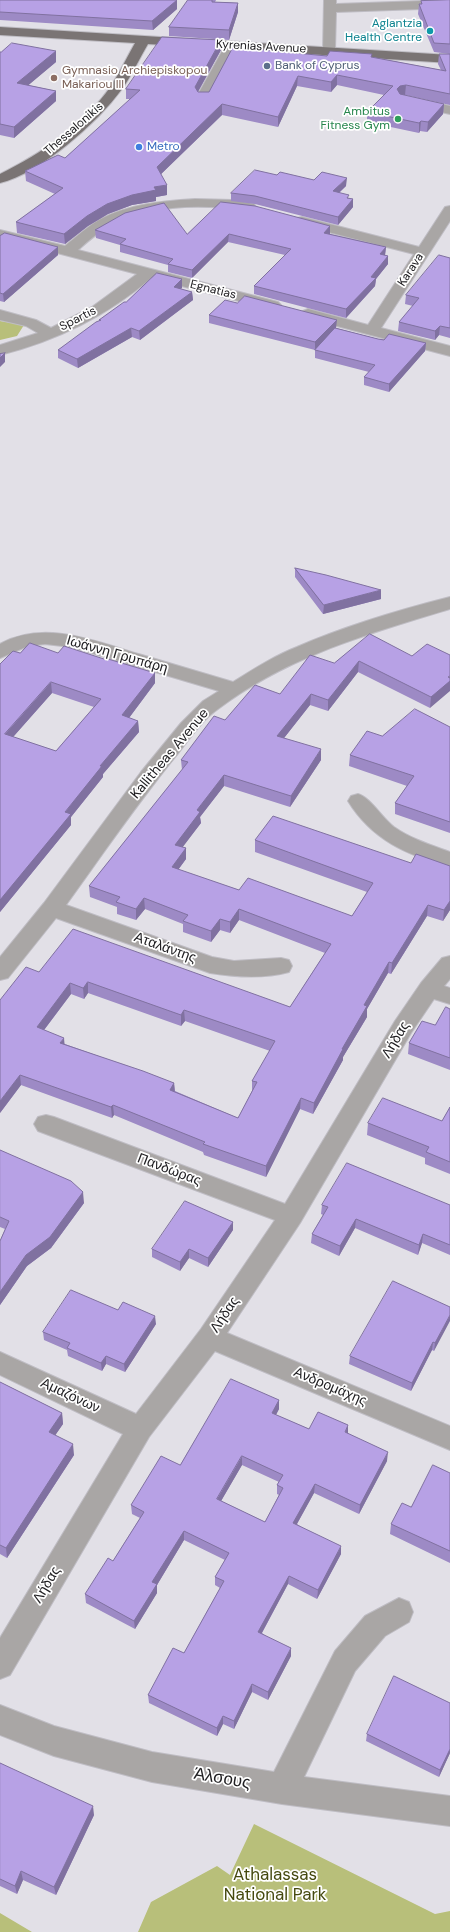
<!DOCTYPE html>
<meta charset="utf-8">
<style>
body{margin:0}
canvas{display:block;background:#e2e0e7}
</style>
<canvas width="450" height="1932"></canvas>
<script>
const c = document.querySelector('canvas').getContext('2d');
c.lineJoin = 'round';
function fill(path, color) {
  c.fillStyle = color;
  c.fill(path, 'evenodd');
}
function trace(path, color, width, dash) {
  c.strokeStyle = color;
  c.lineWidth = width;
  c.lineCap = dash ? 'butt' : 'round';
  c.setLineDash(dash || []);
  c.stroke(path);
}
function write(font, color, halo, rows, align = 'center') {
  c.font = font + ' "DM Sans",sans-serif';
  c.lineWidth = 3.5;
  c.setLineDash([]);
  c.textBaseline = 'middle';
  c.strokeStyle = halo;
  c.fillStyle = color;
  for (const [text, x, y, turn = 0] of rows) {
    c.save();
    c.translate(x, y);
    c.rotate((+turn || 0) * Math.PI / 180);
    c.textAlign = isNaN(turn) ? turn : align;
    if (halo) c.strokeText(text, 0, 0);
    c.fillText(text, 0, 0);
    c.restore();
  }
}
fill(new Path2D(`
 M0,321L24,325L17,336L0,340Z
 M254,1824L435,1914L450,1911V1932H138L151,1902L217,1866L230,1875Z
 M0,1913L32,1932H0Z`), '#b8bf7a');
const minor = new Path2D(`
 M324,0H336V4L450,0V8L336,12L335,51L329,55L323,51Z
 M231,42L237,46L210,98L208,101H198L196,98L225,46Z
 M414,98L450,106V114L409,105L407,102L409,99Z
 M195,199L233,200L254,204L256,207L254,210L249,211C204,204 151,204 110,226C98,232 88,241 78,250L278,302L281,305L278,308L273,310L151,278C107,316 56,341 0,355V345L38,333L26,326L0,320V310L36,320L51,328L92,307L137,274L0,238V230L65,246C76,237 87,227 99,220C128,204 163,201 195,199Z
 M450,206V221L381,328L450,346V356L303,317L300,314L303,311L308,309L368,325L414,254L297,224L295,221L297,218L302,217L419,247L445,207Z
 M450,597V609C368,634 288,656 218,709C201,721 188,741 176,756C137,804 102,855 66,905L212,957L234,961L281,958L289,960L292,966L289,972C264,979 235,977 210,973L56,918L8,978L0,980V957L44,903L141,772L181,723L203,701L219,691L71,647L45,644L28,646L0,658V644C45,619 97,642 142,655C172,664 203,673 233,682C254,669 274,656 297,647C345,626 399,610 450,597Z
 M358,794C370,797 382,818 394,827C411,839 431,845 450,852V867C407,855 372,840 348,801L351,796Z
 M450,956V979L444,986L450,988V1004L434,999L411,1033L300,1223L227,1333L450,1426V1450L215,1351L149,1437L10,1675L0,1679V1638L123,1434L0,1375V1352L136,1414L201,1329L275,1220L38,1131L34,1124L38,1117L46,1115L54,1117L285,1204L395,1021L421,983L442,958Z
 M399,1598L409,1602L413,1612L409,1622L385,1636L355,1671L304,1777L450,1796V1826L282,1804L152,1782L54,1756L0,1735V1705L54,1726L152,1752L274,1772L335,1651L365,1616Z`);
const major = new Path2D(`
 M0,27L450,55V63L148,44C139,59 132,75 122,89C97,123 41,173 0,183V174C42,153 84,125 111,86C120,72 127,57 135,43L0,35Z`);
trace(minor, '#bfbdc4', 2);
trace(major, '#bfbdc4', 2);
fill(minor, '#a9a6a5');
fill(major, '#7a7474');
fill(new Path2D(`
 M0,0H177V9L153,30L0,20Z
 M188,0H216L215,2L238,3V12L229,40L169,36V27Z
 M450,0V54L434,52L418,14L419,4H421V1Z
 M221,50L198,92H209L327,56L372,57L441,70L438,64L439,54H450V105L405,95H403L444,104L443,114L427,132L420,131L419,133L367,122V112L384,95L337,85L331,92L297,86L278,127L222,115L161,174L167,195L156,197V201L132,205L108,214L88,226L65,244L17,233L16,222L55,194L26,181L25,171L65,158L131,99H126V89Z
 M56,51V62L28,85L56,91V101L14,138L0,135V52Z
 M277,175L314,180L346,186L339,193L349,198L353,199V207L338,225L255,204L231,201V193Z
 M95,230L187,234H330L386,247L385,255L388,256V264L376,279L375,286L346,318L254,294V286L285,255L228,242L192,278L168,272V265L120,252V245L96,238Z
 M0,236L58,255L4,302L0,301Z
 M450,258V338L439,335L435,340L398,331L399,322L413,306L405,304L406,295Z
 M182,288L180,289L192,292L193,300L140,340L132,337L78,368L58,358V350L99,321V320L126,302Z
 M209,315L336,328L378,339L426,343L425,351L389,392L364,385V377L369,372L315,358V350L209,323Z
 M295,568L381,599L323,614L295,577Z
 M20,653H58L107,660L155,673V683L129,718L138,721L139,732L103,774V777L71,817V825L0,912V664ZM52,693L94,707L56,751L13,737Z
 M450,655L430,708L358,672L328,711L310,705L284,738L321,760L290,807L224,786L200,817L201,823L182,847L186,848V859L178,870L239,890L352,916L367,892L255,852V840L411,863L450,866V910L443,921L427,916L391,974L388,973L367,1009V1017L343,1057V1060L313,1114L300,1109L266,1177L204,1155L203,1152L114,1115L112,1118L21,1085L0,1113L39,972L290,1007L325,953L239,920L230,933L220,930L211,942L183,932V924L145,909L136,920L117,914V907L90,897L89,886L182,770L181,760L225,720L280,694L334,663L412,656ZM88,993L181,1026L185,1021L270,1051L252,1081V1091L238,1118L175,1091L174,1083L65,1044L44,1030L71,994L84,999Z
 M450,727V833L395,814V803L407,786L349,766L350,755L382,736Z
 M450,1009V1070L408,1054L409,1043L435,1025Z
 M450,1107V1174L425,1164V1158L367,1135L368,1123L442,1121Z
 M0,1150L84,1203L51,1248L27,1266L0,1305V1241L5,1229L0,1227Z
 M322,1205H450V1255L422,1243L418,1255L355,1228L339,1256L311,1243L312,1234L323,1215L321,1214Z
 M233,1230L208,1267L189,1258L180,1271L152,1257V1249Z
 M450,1307L434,1351L432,1350L411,1391L349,1364L350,1356Z
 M118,1310L156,1324L125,1372L106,1364L102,1371L68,1356L67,1350L44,1340L43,1332Z
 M0,1382L62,1413L63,1424L55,1435L74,1455L7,1558L0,1554Z
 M279,1400V1409L276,1415L309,1429L348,1433L387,1461L359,1514L314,1493L297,1524L341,1554L317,1599L288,1584L262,1633L291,1656L268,1700L252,1692L234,1729L223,1724L217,1736L149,1703L148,1695L184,1653L220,1588L215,1585V1577L225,1560L184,1540L157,1585V1593L135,1629L86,1603L85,1594L113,1561L140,1518L132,1514L131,1505L180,1465ZM242,1465L279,1482L277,1485V1494L279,1495L265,1522L221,1501Z
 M450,1473V1563L390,1534L391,1524L411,1507Z
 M450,1703V1753L439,1777L366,1741L367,1734Z
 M0,1763L94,1815L56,1895L23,1880L17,1894L0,1886Z`), '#9d8ac5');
fill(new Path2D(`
 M177,0V9L153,30L152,21Z
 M238,3V12L229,40V30Z
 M221,40V50L195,97V87Z
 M56,51V62L18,94L17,83Z
 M337,75V85L331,92V82Z
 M298,76L297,86L278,127V117Z
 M406,85L405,95L400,96L397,89L400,86Z
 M56,91V101L14,138V127Z
 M222,104V115L157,178V167Z
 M444,104L443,114L427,132L428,122Z
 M421,121L420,131L419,133V123Z
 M347,178L346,186L332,199L333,191Z
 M167,185V195L156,197V201L132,205L108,214L88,226L65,244L64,234L87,216L107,204L154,187Z
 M353,199V207L338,225V217Z
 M330,226V234L324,241V233Z
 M229,234L228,242L192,278V270Z
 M58,247V255L4,302L3,294Z
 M386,247L385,255L379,262L380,254Z
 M388,256V264L376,279L375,286L346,318V309L371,277Z
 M182,279V288L174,295V287Z
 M192,292L193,300L140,340L139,331Z
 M337,320L336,328L315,350V342Z
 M440,326L439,335L435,340V331Z
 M131,328L132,337L78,368L77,359Z
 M426,343L425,351L389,392V384Z
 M5,353V362L0,367V358Z
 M381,590V599L323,614L324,605Z
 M359,661L358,672L328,711V700Z
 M155,673V683L123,726L122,715Z
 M450,676V691L430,708L431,697Z
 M51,682L52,693L6,745L5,734Z
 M311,694L310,705L277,747V736Z
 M138,721L139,732L103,774V777L71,817V825L0,912V900L100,766Z
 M321,749V760L290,807L291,796Z
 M224,775V786L200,817L201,823L176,856L175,845L197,810Z
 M186,848V859L172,878V867Z
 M144,898L145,909L136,920V909Z
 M450,901V910L443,921L444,910Z
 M428,905L427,916L391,974L392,963Z
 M239,909V920L230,933V922Z
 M220,919V930L211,942V931Z
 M389,962L388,973L367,1009V1017L343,1057V1060L313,1114L314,1103L364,1005Z
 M88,982V993L84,999L83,988Z
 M70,983L71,994L38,1038L37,1027Z
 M184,1010L185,1021L181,1026V1015Z
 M64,1038L65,1049L60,1043Z
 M20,1075L21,1085L0,1113V1101Z
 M174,1083L175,1094L170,1090Z
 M301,1098L300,1109L266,1177V1166Z
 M113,1105L114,1115L112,1118L111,1107Z
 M83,1192L84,1203L51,1248L27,1266L0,1305V1292L26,1255Z
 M356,1219L355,1228L339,1256L340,1246Z
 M233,1222V1230L208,1267V1258Z
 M423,1234L422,1243L418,1255L419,1245Z
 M189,1249V1258L180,1271V1262Z
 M450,1315V1321L434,1351L435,1343Z
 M155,1316L156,1324L125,1372L124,1364Z
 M433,1342L432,1350L411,1391L412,1383Z
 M106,1356V1364L102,1371L101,1363Z
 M279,1400V1409L272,1422V1413Z
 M62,1413L63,1424L50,1443L49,1432Z
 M348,1425V1435L345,1432Z
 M73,1444L74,1455L7,1558L6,1548Z
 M388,1452L387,1461L359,1514L360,1505Z
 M242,1456V1465L217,1508V1499Z
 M315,1484L314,1493L293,1531V1523Z
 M184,1531V1540L157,1585V1593L135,1629L134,1621L152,1582Z
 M341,1546V1554L317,1599L318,1590Z
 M289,1576L288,1584L258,1640V1632Z
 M291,1648V1656L268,1700V1692Z
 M252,1684V1692L234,1729V1721Z
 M223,1716V1724L217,1736V1728Z
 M450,1749V1753L439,1777L440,1770Z
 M93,1806L94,1815L56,1895L54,1887Z
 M21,1871L23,1880L17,1894L15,1886Z`), '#8071a0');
const building = new Path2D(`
 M0,0H177L152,21L0,12Z
 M188,0H212V2L238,3L229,30L169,27Z
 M450,0V44L434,43L419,4H422L421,1Z
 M162,37L221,40L195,87L198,92H209L233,47L327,56L330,51L372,54L371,57L446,71L439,54H450V94L406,85L400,86L397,89L400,94L444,104L428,122L421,121L419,123L367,112L393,86L337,75L331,82L298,76L278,117L222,104L157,167L167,185L154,187L156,190L132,195L107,204L87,216L64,234L16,222L63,188L25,171L58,155L65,158L140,90L126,89Z
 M12,43L56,51L17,83L56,91L14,127L0,124V52H1Z
 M255,170L277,175L280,172L314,180L322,172L347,178L333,191L349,195L347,198L353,199L338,217L255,196L231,193Z
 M221,202L255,206L330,226L324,233L386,247L380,254L388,256L371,277L376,278L346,309L254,286L291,249L229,234L192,270L168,264L173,259L120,244L126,239L95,230L125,213L164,203L187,234Z
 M5,233L58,247L3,294L0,293V236Z
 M439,255L450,258V328L440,326L435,331L399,322L419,298L406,295Z
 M157,273L182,279L174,287L192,292L139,331L131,328L77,359L58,350L96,322L101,320H99L124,302H126Z
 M245,296L337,320L315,342L209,315L225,300L237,303Z
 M335,328L378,339L384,340L389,334L426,343L389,384L364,377L375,365L315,350Z
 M5,353L0,358V354Z
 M295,568L326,575L381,590L324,605Z
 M370,634L412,656L427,644L450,655V676L448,677L450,678V681L431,697L359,661L328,700L311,694L277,736L321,749L291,796L224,775L197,810L200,812L175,845L186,848L172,867L239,890L248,878L352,916L373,883L255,840L273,816L411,863L416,854L450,866V901L444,910L428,905L392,963L389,962L364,1005L367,1006L342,1049H343L314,1103L301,1098L266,1166L203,1144L205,1142L113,1105L111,1107L20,1075L0,1101V1000L26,967L39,972L73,929L290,1007L331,944L239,909L230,922L220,919L211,931L183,921L188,915L144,898L136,909L116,902L120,897L89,886L188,762L181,760L214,716L225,720L255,685L280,694L310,655L334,663ZM88,982L181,1015L184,1010L275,1041L252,1081L257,1082L238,1118L170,1090L174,1083L143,1071L60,1043L64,1038L37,1027L70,983L83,988Z
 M30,643L58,653L64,646L107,660L108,659L155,673L122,715L138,721L100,766H102L65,812L71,814L0,900V664L13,651L20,653ZM51,682L101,699L56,751L5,734Z
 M415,709L450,727V822L395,803L414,776L350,755L367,731L382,736Z
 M446,1007L450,1009V1058L409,1043L422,1021L435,1025Z
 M383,1098L442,1121L450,1107V1162L426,1152L429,1147L368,1123Z
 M0,1150L71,1181L83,1192L50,1237L26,1255L0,1292V1241L9,1221L0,1217Z
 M347,1163L450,1205V1245L423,1234L419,1245L356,1219L340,1246L312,1234L328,1207L322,1205Z
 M185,1201L233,1222L208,1258L189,1249L180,1262L152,1249Z
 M393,1281L450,1307V1315L435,1343L433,1342L412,1383L350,1356Z
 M71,1290L118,1310L123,1302L155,1316L124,1364L106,1356L101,1363L67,1348L70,1343L43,1332Z
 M231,1379L279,1400L272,1413L309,1429L318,1412L348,1425L345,1432L388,1452L360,1505L315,1484L293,1523L341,1546L318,1590L289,1576L258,1632L291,1648L268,1692L252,1684L234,1721L223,1716L217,1728L148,1695L173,1648L184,1653L224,1581L215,1577L229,1553L184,1531L152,1582L157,1584L134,1621L85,1594L108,1558L113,1561L144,1512L131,1505L161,1456L180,1465ZM242,1456L283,1475L277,1485L283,1488L265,1522L217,1499Z
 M0,1382L62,1413L49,1432L73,1444L6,1548L0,1545Z
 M433,1465L450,1473V1551L391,1524L402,1503L411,1507Z
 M394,1676L450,1703V1749L440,1770L367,1734Z
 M0,1763L93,1806L54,1887L21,1871L15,1886L0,1879Z`);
fill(building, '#b7a1e5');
trace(building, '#8071a0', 1);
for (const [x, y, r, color] of [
 [430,31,4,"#0f9aa8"],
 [267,66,4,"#5c6f8a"],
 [54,78,4,"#8d6e63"],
 [398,119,4,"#2e9e5b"],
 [139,147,4,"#3f7fe0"]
]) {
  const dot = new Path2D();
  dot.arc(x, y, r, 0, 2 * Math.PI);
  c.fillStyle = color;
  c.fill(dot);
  trace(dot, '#fff', 1.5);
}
write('12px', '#0d838f', '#fff', [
 ["Aglantzia",422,24],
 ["Health Centre",422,38]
], 'right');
write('12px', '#212023', '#fff', [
 ["Kyrenias Avenue",261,47,3],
 ["Thessalonikis",74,129,-41],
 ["Karava",411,270,-57],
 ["Egnatias",213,290,14],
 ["Spartis",78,319,-27]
]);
write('12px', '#4e5e75', '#fff', [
 ["Bank of Cyprus",275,66]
], 'left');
write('12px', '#785e54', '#fff', [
 ["Gymnasio Archiepiskopou",62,71],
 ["Makariou III",62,85]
], 'left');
write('12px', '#27864d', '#fff', [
 ["Ambitus",390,112],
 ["Fitness Gym",390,126]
], 'right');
write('12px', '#366cbe', '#fff', [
 ["Metro",147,147]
], 'left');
write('14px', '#212023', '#fff', [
 ["Ιωάννη Γρυπάρη",117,655,16],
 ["Kallitheas Avenue",170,754,-50],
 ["Αταλάντης",165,948,20],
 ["Λήδας",396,1040,-59],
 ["Πανδώρας",169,1170,21],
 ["Λήδας",225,1315,-56],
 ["Ανδρομάχης",330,1387,23],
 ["Αμαζόνων",70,1396,25],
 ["Λήδας",47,1585,-59]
]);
write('17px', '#212023', '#fff', [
 ["Άλσους",222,1779,10]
]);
write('17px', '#45490f', '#fff', [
 ["Athalassas",275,1876],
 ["National Park",275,1896]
]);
</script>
